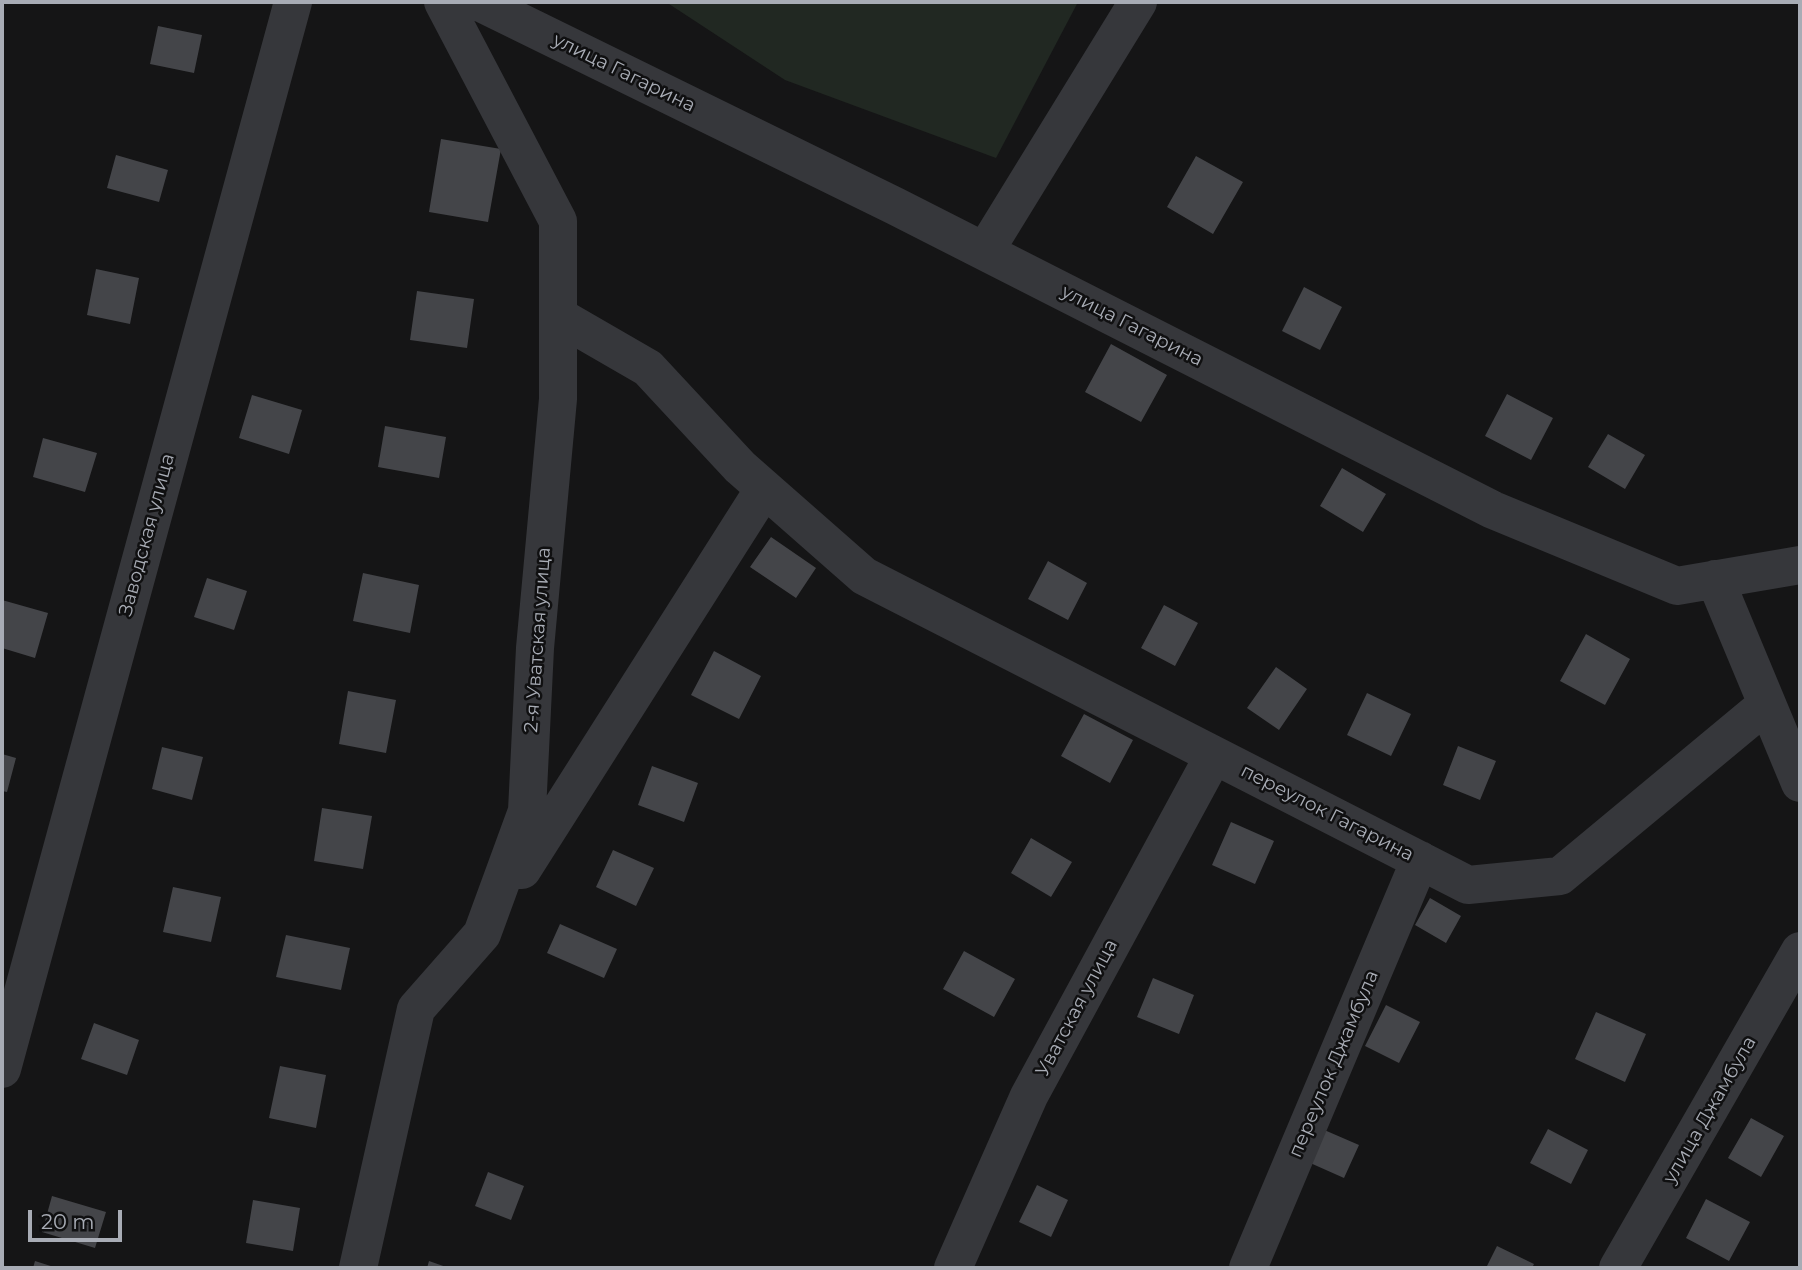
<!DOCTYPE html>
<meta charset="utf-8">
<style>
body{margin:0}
#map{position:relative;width:1802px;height:1270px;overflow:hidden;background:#151516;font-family:Montserrat,sans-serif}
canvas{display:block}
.frame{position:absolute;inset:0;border:4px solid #a8acb5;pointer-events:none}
.scale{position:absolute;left:28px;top:1210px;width:94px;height:32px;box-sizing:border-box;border:4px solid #a8acb5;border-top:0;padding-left:9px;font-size:21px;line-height:24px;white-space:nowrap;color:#a8acb5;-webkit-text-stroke:5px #101011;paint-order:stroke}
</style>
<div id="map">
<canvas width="1802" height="1270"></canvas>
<div class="frame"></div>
<div class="scale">20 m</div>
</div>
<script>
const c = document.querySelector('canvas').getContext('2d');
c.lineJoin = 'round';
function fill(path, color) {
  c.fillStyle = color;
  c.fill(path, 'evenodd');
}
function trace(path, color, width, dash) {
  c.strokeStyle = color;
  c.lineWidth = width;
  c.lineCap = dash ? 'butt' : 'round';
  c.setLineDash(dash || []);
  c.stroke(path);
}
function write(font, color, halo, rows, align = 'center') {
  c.font = font + ' Montserrat,sans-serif';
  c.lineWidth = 5;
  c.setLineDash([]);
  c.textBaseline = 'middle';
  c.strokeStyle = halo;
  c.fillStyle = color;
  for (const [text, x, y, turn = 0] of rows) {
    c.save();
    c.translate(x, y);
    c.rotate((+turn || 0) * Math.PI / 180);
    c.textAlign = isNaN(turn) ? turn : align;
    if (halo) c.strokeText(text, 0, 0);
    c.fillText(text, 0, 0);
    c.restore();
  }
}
fill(new Path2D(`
 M666,2H1078L996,158L785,80Z`), '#212822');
fill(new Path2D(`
 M158,26L202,35L194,73L150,64Z
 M441,139L501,149L488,222L429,212Z
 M116,155L168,170L159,202L107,188Z
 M1196,156L1243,182L1213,234L1167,207Z
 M96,269L139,278L130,324L87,315Z
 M1304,287L1342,307L1320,350L1282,331Z
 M417,291L474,299L467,348L410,340Z
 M1111,344L1167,375L1141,422L1085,392Z
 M1507,394L1553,418L1531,460L1485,436Z
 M252,395L302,410L289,454L239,438Z
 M385,426L446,437L439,478L378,467Z
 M1608,434L1645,455L1625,489L1588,467Z
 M43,438L97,453L85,492L33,477Z
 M1342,468L1386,494L1363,532L1320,506Z
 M771,537L816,568L796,598L750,567Z
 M1048,561L1087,583L1068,620L1028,599Z
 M363,573L419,585L410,633L353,621Z
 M207,578L247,591L234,630L194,617Z
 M2,600L48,613L35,658L2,648Z
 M1164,605L1198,623L1175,666L1141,648Z
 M1586,634L1630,659L1605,705L1560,681Z
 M714,651L761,676L739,719L691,695Z
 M1276,667L1307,689L1279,730L1247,708Z
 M348,691L396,700L386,753L339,744Z
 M1367,693L1411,714L1391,756L1347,735Z
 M1084,714L1133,740L1110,783L1061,756Z
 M1458,746L1496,761L1480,800L1443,785Z
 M162,747L203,757L192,800L152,789Z
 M2,754L16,758L7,792L2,791Z
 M652,766L698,783L684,822L638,805Z
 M322,808L372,816L363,869L314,861Z
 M1231,822L1274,841L1255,884L1212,865Z
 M1031,838L1072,862L1051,897L1011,873Z
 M613,850L654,868L636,906L596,887Z
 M173,887L221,897L211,942L163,932Z
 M1430,898L1461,916L1446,943L1415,925Z
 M560,924L617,949L604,978L547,953Z
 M286,935L350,948L341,990L276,977Z
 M964,951L1015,979L994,1017L943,989Z
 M1153,978L1194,995L1179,1034L1137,1017Z
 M1386,1005L1420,1022L1399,1063L1365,1046Z
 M1596,1012L1646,1034L1625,1082L1575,1059Z
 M94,1023L139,1040L127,1075L81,1059Z
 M280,1066L326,1075L316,1128L269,1118Z
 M1751,1118L1784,1136L1761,1177L1728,1158Z
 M1322,1129L1359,1145L1344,1178L1308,1162Z
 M1548,1129L1588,1150L1571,1184L1530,1163Z
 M488,1172L524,1186L511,1220L475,1206Z
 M1037,1185L1068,1200L1051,1237L1019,1222Z
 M52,1196L106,1212L95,1248L42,1232Z
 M1706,1199L1750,1222L1729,1261L1686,1238Z
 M253,1200L300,1208L293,1251L246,1243Z
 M1497,1246L1534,1264L1532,1268H1486Z
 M35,1261L57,1268H33Z
 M429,1261L449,1268H427Z`), '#444549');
trace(new Path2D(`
 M479,2L895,206L1493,510L1677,586L1800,565
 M985,251L1138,2
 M558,316L648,368L740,467L864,576L1468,885L1560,876L1767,704
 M1715,579L1800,783
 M522,870L764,489
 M2,1069L293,2
 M358,1268L416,1009L482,934L527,811L535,648L558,399V221L443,2
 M953,1268L1029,1096L1214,755
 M1248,1268L1420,860
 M1618,1268L1800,951`), '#36373b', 38);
write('19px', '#a8acb5', '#101011', [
 ["улица Гагарина",624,73,26],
 ["улица Гагарина",1132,326,27],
 ["Заводская улица",147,535,-75],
 ["2-я Уватская улица",538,640,-86],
 ["переулок Гагарина",1327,813,27],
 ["Уватская улица",1077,1008,-62],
 ["переулок Джамбула",1334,1064,-67],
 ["улица Джамбула",1710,1110,-60]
]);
</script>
